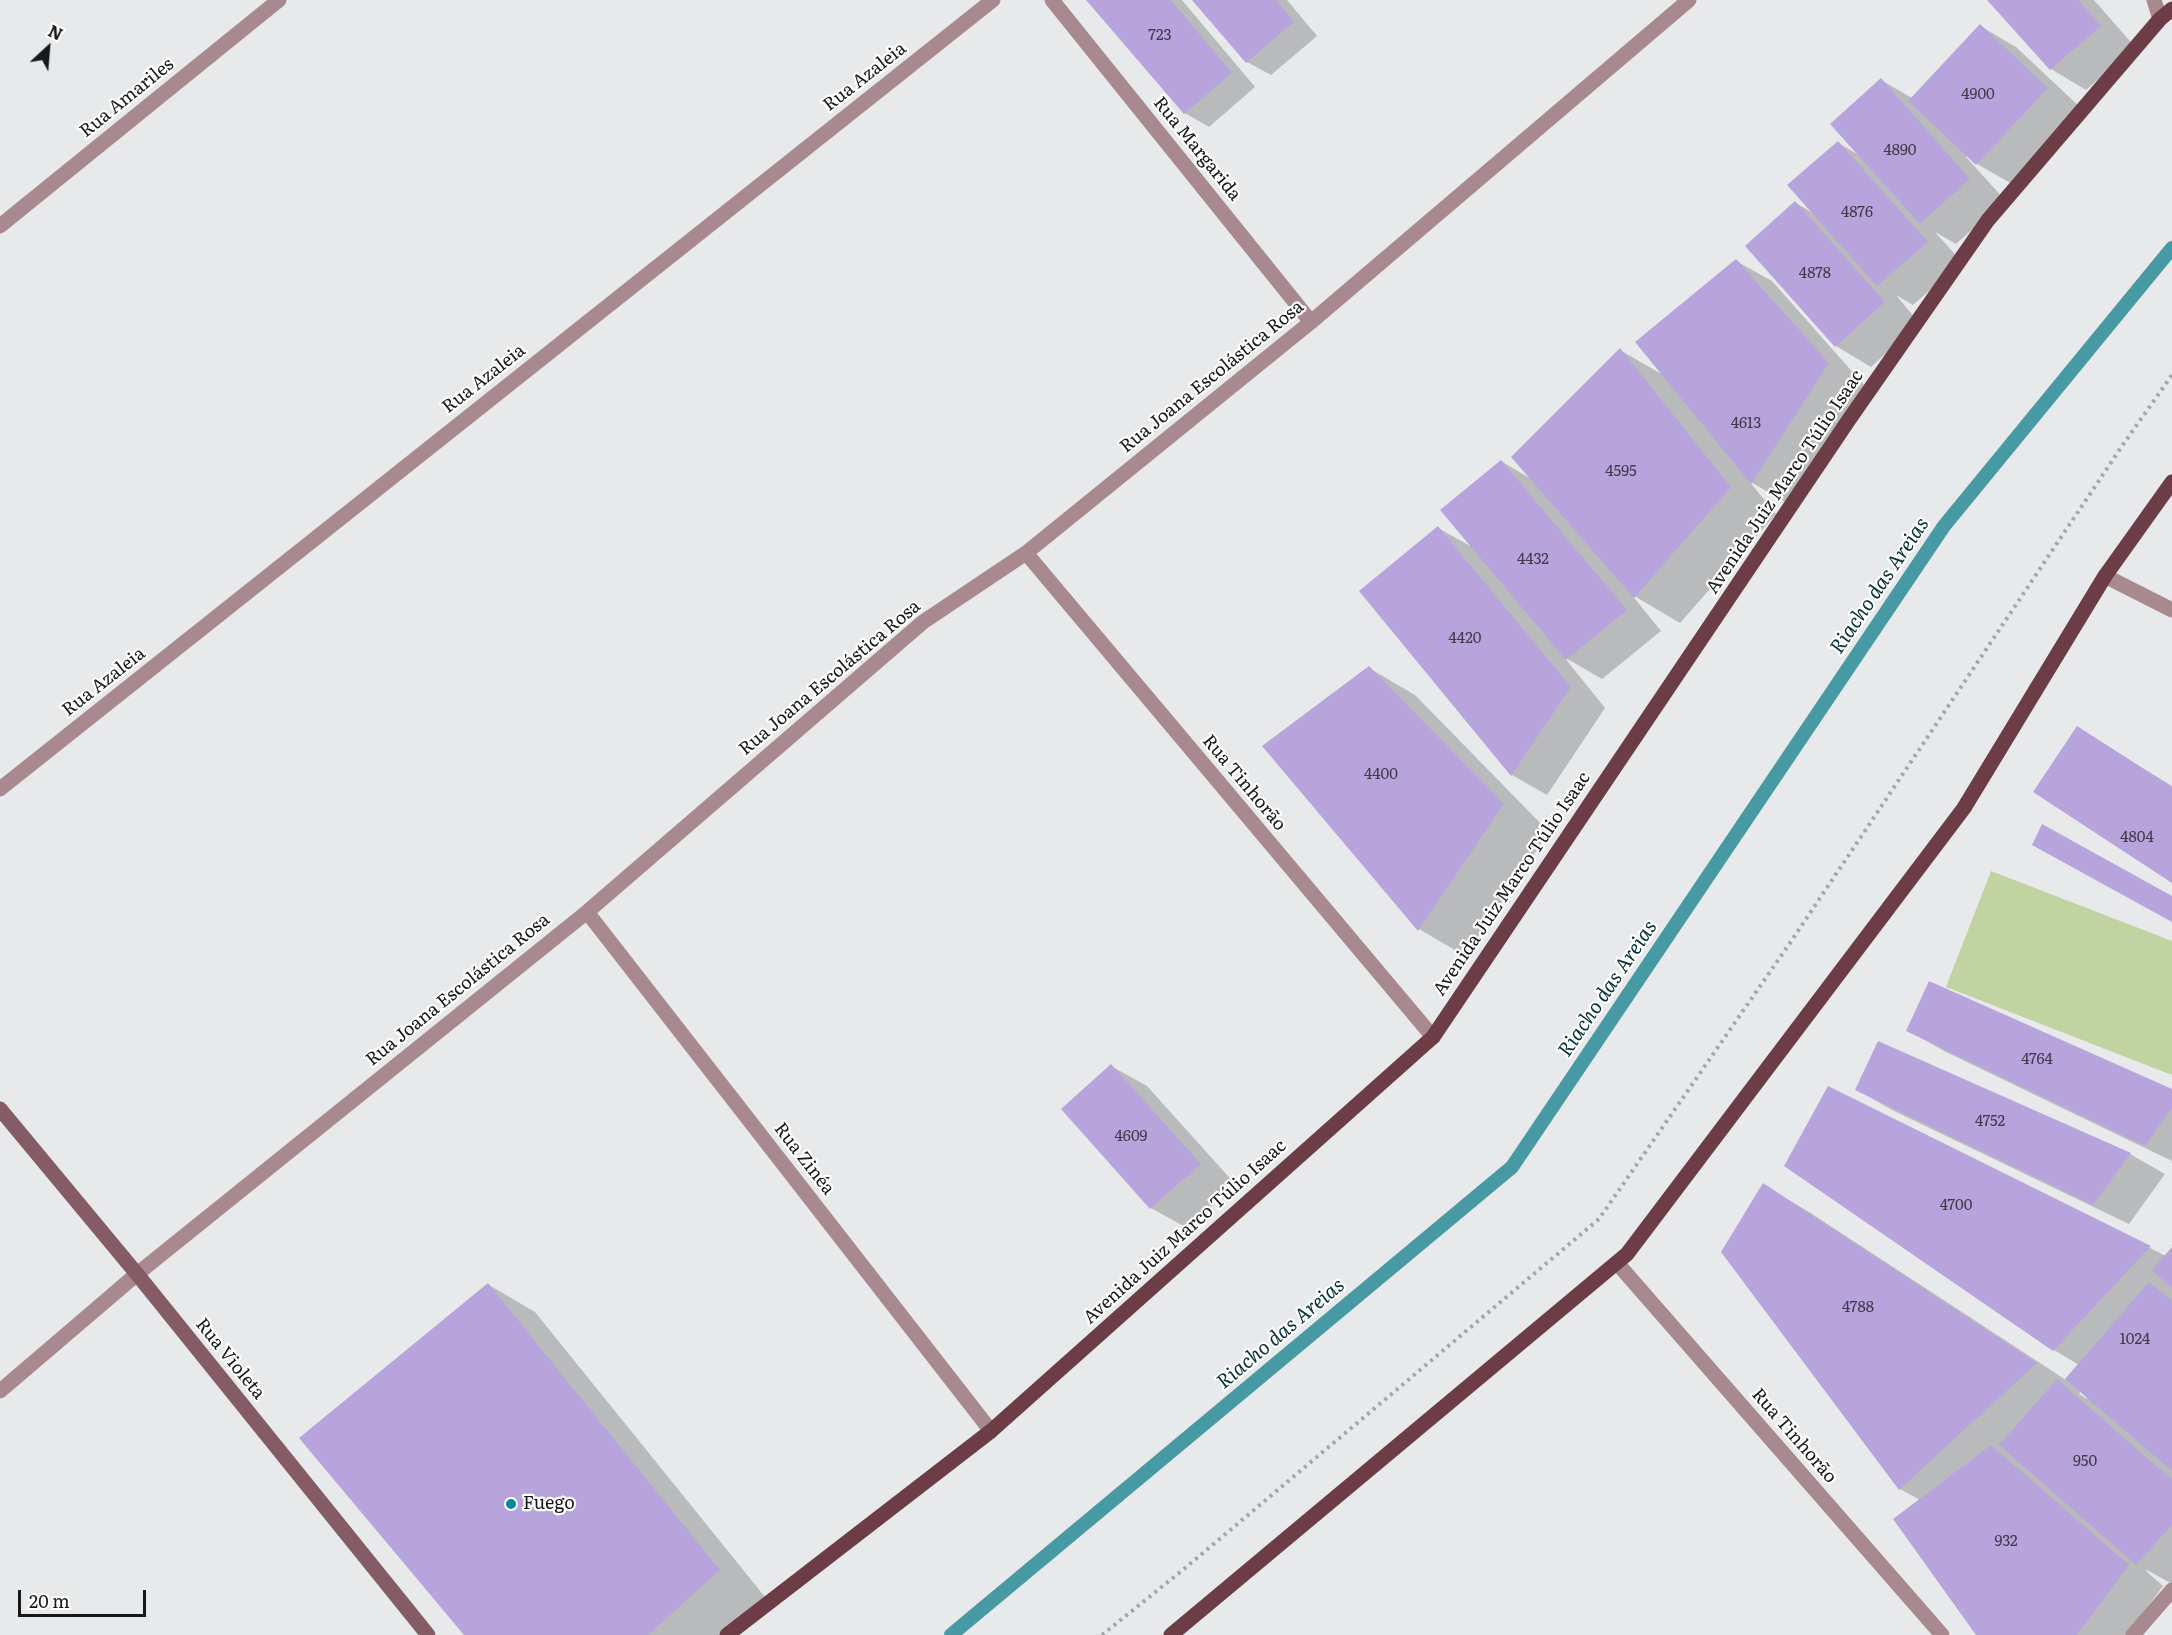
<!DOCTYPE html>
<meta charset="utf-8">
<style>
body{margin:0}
#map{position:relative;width:2172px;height:1635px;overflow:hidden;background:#e7e9eb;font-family:Literata,serif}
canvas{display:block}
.north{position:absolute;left:18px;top:18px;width:60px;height:60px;-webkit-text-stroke:4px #fff;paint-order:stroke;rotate:26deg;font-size:16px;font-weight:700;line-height:24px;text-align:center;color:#171819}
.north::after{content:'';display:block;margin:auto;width:21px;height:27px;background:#171819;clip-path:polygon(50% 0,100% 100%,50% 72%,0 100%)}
.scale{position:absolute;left:18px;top:1590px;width:128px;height:27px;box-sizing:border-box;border:3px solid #171819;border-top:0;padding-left:8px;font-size:18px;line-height:21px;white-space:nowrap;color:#171819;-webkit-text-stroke:4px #fff;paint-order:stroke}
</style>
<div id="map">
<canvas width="2172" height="1635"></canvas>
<div class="north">N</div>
<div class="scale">20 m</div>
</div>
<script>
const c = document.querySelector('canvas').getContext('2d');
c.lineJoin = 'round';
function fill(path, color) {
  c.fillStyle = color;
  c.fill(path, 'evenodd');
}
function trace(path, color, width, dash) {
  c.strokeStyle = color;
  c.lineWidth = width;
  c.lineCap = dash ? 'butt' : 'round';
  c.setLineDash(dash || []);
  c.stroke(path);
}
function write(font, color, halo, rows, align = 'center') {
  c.font = font + ' Literata,serif';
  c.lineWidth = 4.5;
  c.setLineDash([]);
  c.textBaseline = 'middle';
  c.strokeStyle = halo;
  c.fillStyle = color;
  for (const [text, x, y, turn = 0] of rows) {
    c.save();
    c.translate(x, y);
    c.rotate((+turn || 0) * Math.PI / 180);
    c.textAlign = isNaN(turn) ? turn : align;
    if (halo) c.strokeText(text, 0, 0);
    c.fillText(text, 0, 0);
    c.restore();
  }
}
fill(new Path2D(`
 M1991,871L2172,941V1075L1946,987Z`), '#c1d3a1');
fill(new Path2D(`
 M1088,0H1182L1255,87L1209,127L1185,113Z
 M1194,0H1287L1317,36L1271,75L1247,62Z
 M1989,0H2094L2135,47L2086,90L2051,69Z
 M1980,26L2016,47L2082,109L2012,184L1977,164L1968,155L1966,157L2005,200L1956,244L1935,232L1962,262L1913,305L1896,295L1919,323L1871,367L1836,346L1796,203L1813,213L1838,143L1859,155L1881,80L1912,98Z
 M1736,261L1772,281L1864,385L1787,503L1749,481L1776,514L1680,623L1631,594L1661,631L1602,679L1564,657L1605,708L1547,795L1512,775L1438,528L1474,548L1501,461L1531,479L1620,350L1665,376Z
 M1369,668L1415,695L1549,832L1465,956L1419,929L1265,746Z
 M2077,728L2172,786V881Z
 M1908,1030L2172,1091V1161L1944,1051Z
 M1879,1043L2130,1154L2165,1174L2129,1224L1892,1110L1857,1090Z
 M1111,1066L1147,1086L1236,1185L1187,1228L1151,1208L1063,1109Z
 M1829,1088L2166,1256L2172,1249V1584L2147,1570L2146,1571L2163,1586L2127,1635H1978L1920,1500L1900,1489L1763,1185L1809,1212L2066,1380L2079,1365L2054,1350ZM2081,1391L2088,1397L2087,1399L2079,1394Z
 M489,1285L535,1312L765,1597L722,1635H466Z`), '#0003');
trace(new Path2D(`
 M951,1635L1512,1167L1944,526L2172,248`), '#479aa3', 14);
fill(new Path2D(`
 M1086,0H1171L1232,73L1184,114Z
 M1192,0H1276L1294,22L1246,63Z
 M1987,0H2078L2101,26L2050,70Z
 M1980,24L2048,88L1976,165L1908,101Z
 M1881,78L1970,179L1920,224L1830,124Z
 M1838,141L1928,242L1877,286L1787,185Z
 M1795,201L1885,302L1835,347L1745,246Z
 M1736,259L1829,363L1751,484L1635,342Z
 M1620,348L1731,487L1634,598L1511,457Z
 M1501,460L1627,610L1566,660L1440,510Z
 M1438,526L1571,687L1511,776L1359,591Z
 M1369,666L1504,804L1418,931L1262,746Z
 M2077,726L2172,787V883L2033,792Z
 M2042,824L2172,896V922L2032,845Z
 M1929,981L2172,1089V1108L2145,1146L1906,1031Z
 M1878,1041L2131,1153L2093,1205L1855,1090Z
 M1111,1064L1201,1164L1150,1209L1061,1109Z
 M1828,1086L2151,1246L2053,1351L1784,1166Z
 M1763,1183L2037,1363L1899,1490L1721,1252Z
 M2172,1247V1288L2152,1270Z
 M2149,1282L2172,1301V1471L2065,1379Z
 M488,1283L720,1570L648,1635H464L299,1438Z
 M2057,1379L2172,1480V1525L2136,1565L1999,1445Z
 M1991,1445L2129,1565L2077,1635H1976L1893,1519Z`), '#b8a4dc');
trace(new Path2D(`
 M1102,1635L1184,1569L1599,1219L1790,943L2122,446L2172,375`), '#a5a6a8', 4, [3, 4.5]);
trace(new Path2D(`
 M2105,576L2172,610`), '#a7898f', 15);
trace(new Path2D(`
 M1052,0L1311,322
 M2154,0L2160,19
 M0,226L279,0
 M1026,553L1433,1037
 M0,789L993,0
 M587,912L991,1431
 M1617,1263L1942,1635
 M0,1391L137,1274L587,912L923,622L1026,553L1311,322L1689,0
 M2133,1635L2172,1590`), '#a7898f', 15);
trace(new Path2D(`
 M0,1109L137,1274L428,1635`), '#855c65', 15);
trace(new Path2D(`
 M727,1635L991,1431L1433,1037L1848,421L1988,220L2160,19L2172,9
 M1171,1635L1627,1254L1964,808L2105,576L2172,482`), '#6c3c47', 15);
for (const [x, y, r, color] of [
 [511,1504,6,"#0588aa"]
]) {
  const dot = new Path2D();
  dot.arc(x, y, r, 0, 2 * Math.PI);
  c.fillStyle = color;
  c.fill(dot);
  trace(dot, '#fff', 2);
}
write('15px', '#3f3b4a', null, [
 ["723",1160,36],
 ["4900",1978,95],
 ["4890",1900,151],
 ["4876",1857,213],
 ["4878",1815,274],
 ["4613",1746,424],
 ["4595",1621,472],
 ["4432",1533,560],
 ["4420",1465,639],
 ["4400",1381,775],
 ["4804",2137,838],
 ["4764",2037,1060],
 ["4752",1990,1122],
 ["4609",1131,1137],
 ["4700",1956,1206],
 ["4788",1858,1308],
 ["1024",2135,1340],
 ["950",2085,1462],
 ["932",2006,1542]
]);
write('18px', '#171819', '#fff', [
 ["Rua Azaleia",865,77,-38],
 ["Rua Amariles",127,98,-39],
 ["Rua Margarida",1197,149,51],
 ["Rua Joana Escolástica Rosa",1212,377,-39],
 ["Rua Azaleia",484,379,-38],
 ["Avenida Juiz Marco Túlio Isaac",1785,482,-56],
 ["Rua Joana Escolástica Rosa",830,678,-40],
 ["Rua Azaleia",104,682,-38],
 ["Rua Tinhorão",1244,783,50],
 ["Avenida Juiz Marco Túlio Isaac",1512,884,-56],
 ["Rua Joana Escolástica Rosa",458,990,-39],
 ["Rua Zinéa",804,1159,52],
 ["Avenida Juiz Marco Túlio Isaac",1185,1232,-42],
 ["Rua Violeta",230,1359,51],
 ["Rua Tinhorão",1794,1436,49]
]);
write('18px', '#171819', '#fff', [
 ["Fuego",523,1504]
], 'left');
write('italic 20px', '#063135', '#fff', [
 ["Riacho das Areias",1880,586,-56],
 ["Riacho das Areias",1608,989,-56],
 ["Riacho das Areias",1281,1334,-40]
]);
</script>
